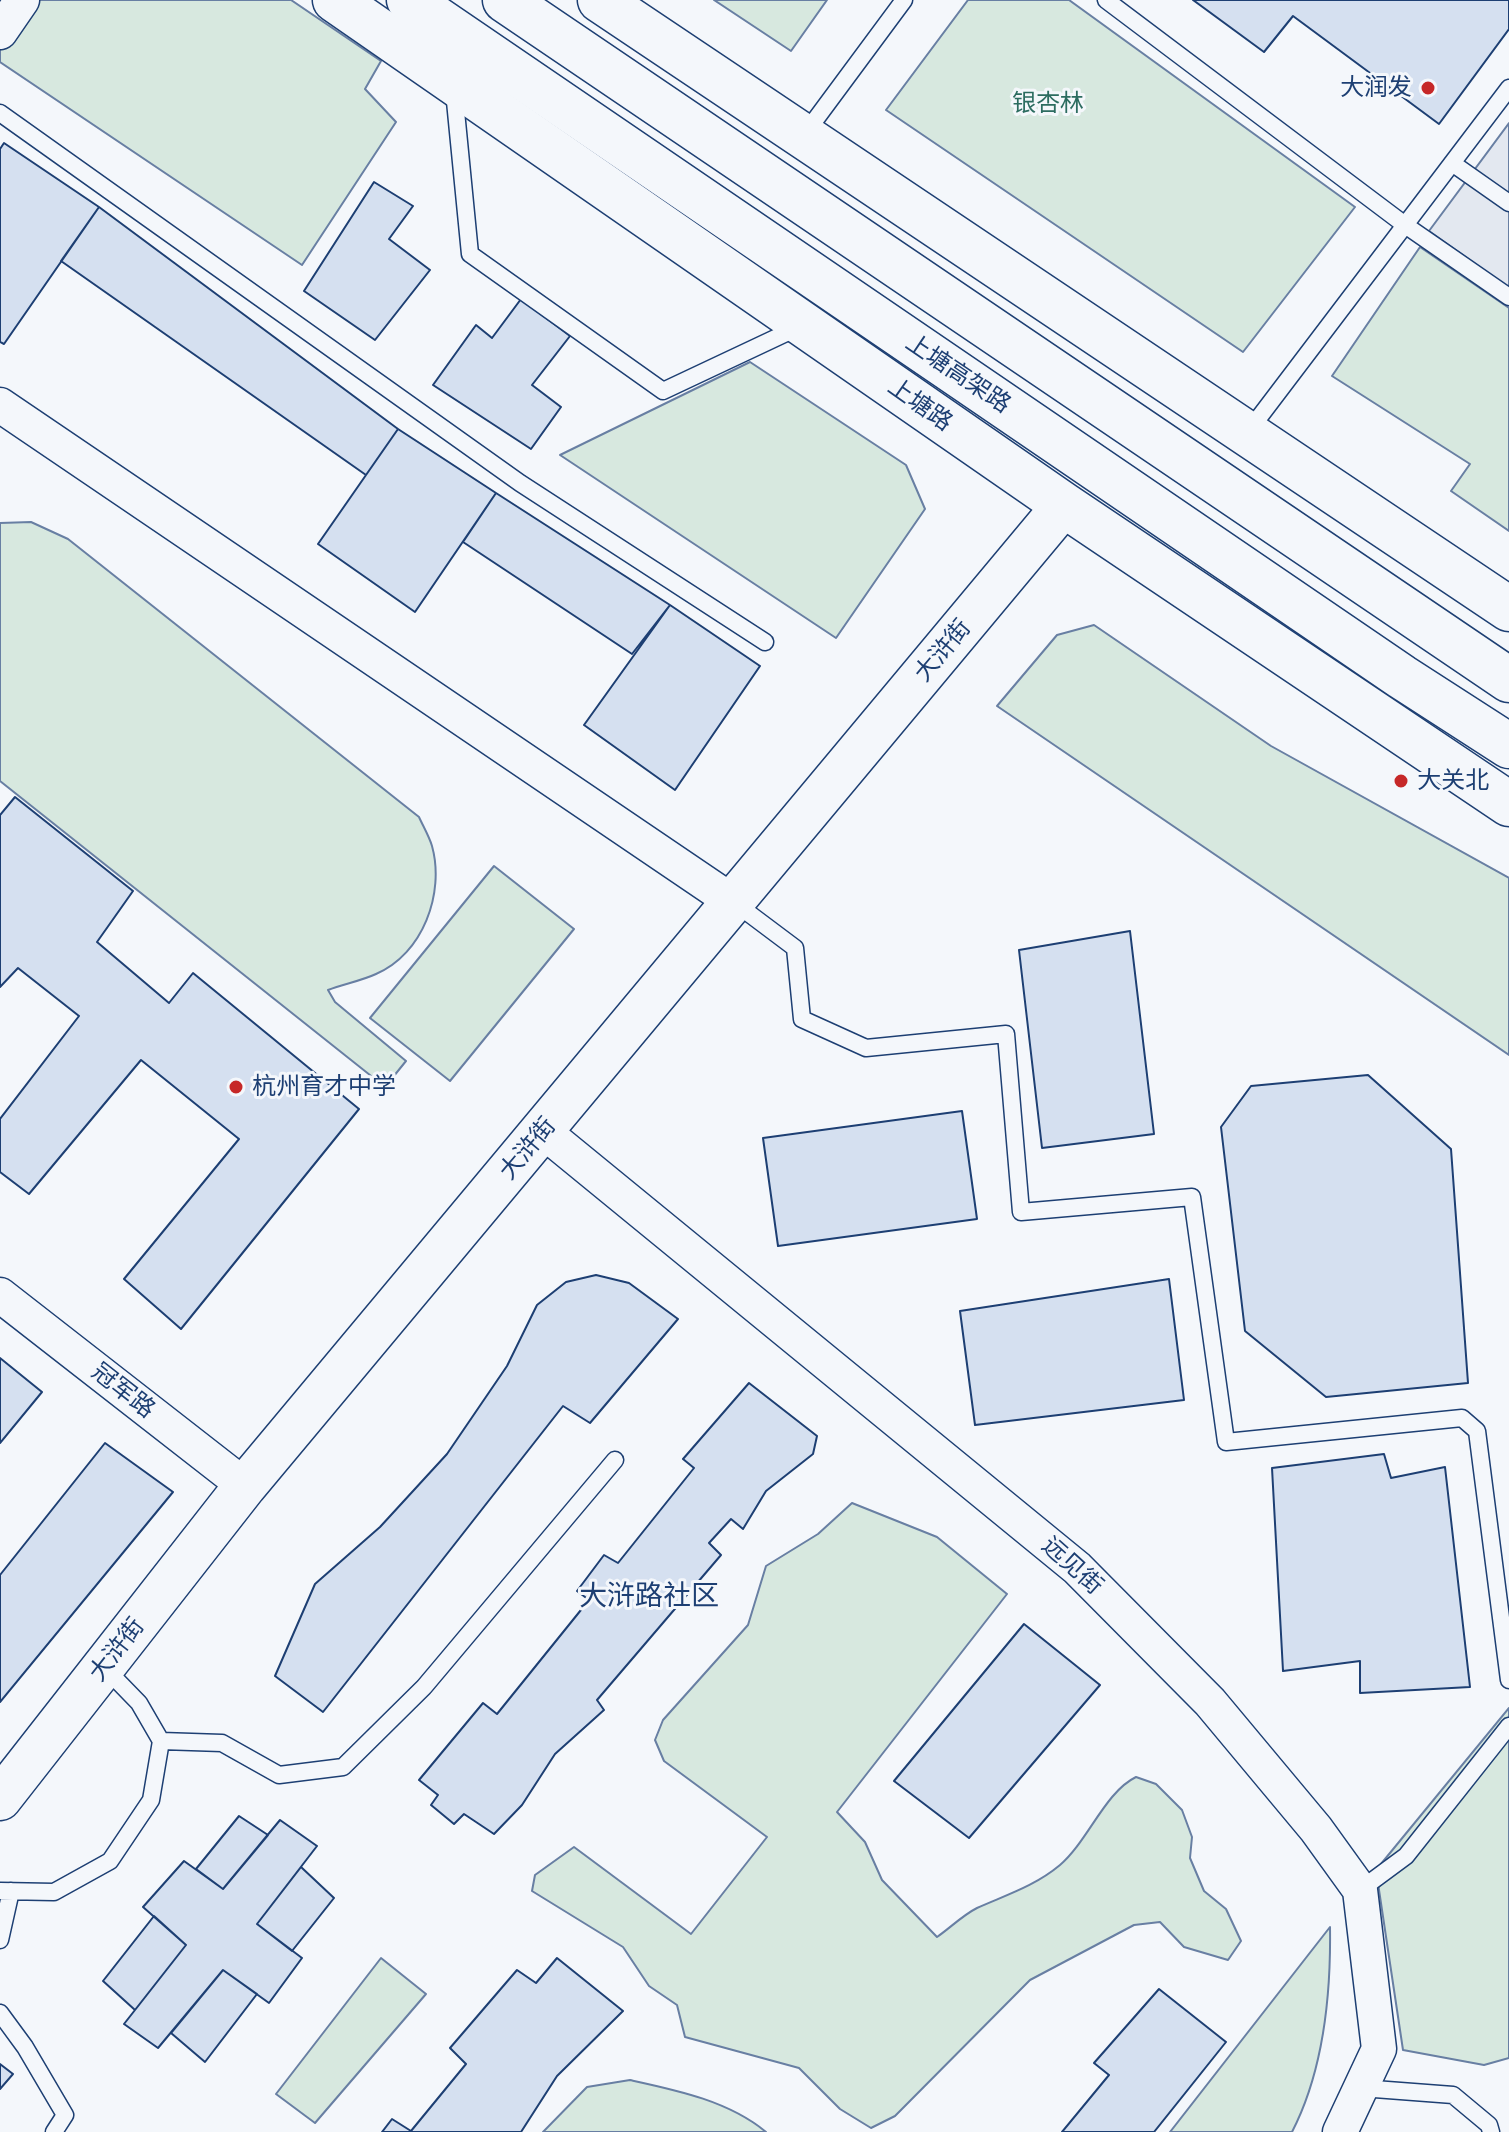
<!DOCTYPE html>
<meta charset="utf-8">
<style>
body{margin:0}
canvas{display:block;background:#f4f7fb}
</style>
<canvas width="1509" height="2132"></canvas>
<script>
const c = document.querySelector('canvas').getContext('2d');
c.lineJoin = 'round';
function fill(path, color) {
  c.fillStyle = color;
  c.fill(path, 'evenodd');
}
function trace(path, color, width, dash) {
  c.strokeStyle = color;
  c.lineWidth = width;
  c.lineCap = dash ? 'butt' : 'round';
  c.setLineDash(dash || []);
  c.stroke(path);
}
function write(font, color, halo, rows, align = 'center') {
  c.font = font + ' "Work Sans","Noto Sans SC",sans-serif';
  c.lineWidth = 6;
  c.setLineDash([]);
  c.textBaseline = 'middle';
  c.strokeStyle = halo;
  c.fillStyle = color;
  for (const [text, x, y, turn = 0] of rows) {
    c.save();
    c.translate(x, y);
    c.rotate((+turn || 0) * Math.PI / 180);
    c.textAlign = isNaN(turn) ? turn : align;
    if (halo) c.strokeText(text, 0, 0);
    c.fillText(text, 0, 0);
    c.restore();
  }
}
const green = new Path2D(`
 M0,0H291L381,61L365,89L396,122L302,265L0,62Z
 M714,0H827L791,51Z
 M968,0H1069L1355,207L1243,352L886,110Z
 M1420,247L1509,308V531L1451,491L1470,464L1332,376Z
 M750,362L906,465L925,509L836,638L560,455Z
 M31,522L68,539L419,817C423,826 429,836 432,846C445,893 423,954 376,974C361,981 343,984 328,990L335,1002L406,1061L385,1087L0,781V523Z
 M1094,625L1271,746L1509,878V1055L997,706L1057,635Z
 M494,866L574,929L450,1081L370,1018Z
 M852,1503L937,1537L1007,1594L837,1812L865,1842L882,1880L937,1937C950,1928 963,1915 977,1908C1006,1895 1035,1886 1060,1865C1088,1841 1105,1792 1136,1777L1156,1784L1182,1810L1192,1837L1190,1858L1204,1891L1226,1909L1241,1941L1228,1960L1184,1947L1160,1922L1134,1925L1030,1980L895,2116L871,2128L840,2109L799,2068L685,2037L677,2005L649,1986L623,1947L532,1891L535,1875L574,1847L691,1934L767,1837L664,1761L655,1740L663,1720L748,1625L766,1566L818,1534Z
 M1509,1708V2058L1484,2065L1403,2050L1376,1870Z
 M1330,1927C1331,1994 1323,2072 1292,2132H1170Z
 M381,1958L426,1994L315,2123L276,2094Z
 M630,2080C676,2090 729,2101 766,2132H543L587,2087Z`);
fill(green, '#d7e8df');
trace(green, '#687fa3', 2);
const parking = new Path2D(`
 M1509,123V288L1429,231Z`);
fill(parking, '#e3e8f0');
trace(parking, '#687fa3', 2);
const building = new Path2D(`
 M1193,0H1509V29L1439,124L1293,16L1264,52Z
 M4,143L99,207L4,344L0,342V149Z
 M374,182L413,206L389,239L430,270L375,340L304,291Z
 M99,207L398,429L366,475L61,261Z
 M521,299L570,336L532,385L561,407L531,449L433,385L476,325L492,338Z
 M398,429L496,493L415,612L318,544Z
 M496,493L670,605L632,654L463,542Z
 M670,605L760,666L675,790L584,725Z
 M15,797L133,891L97,942L169,1003L193,973L359,1109L181,1329L124,1279L239,1139L141,1060L29,1194L0,1172V1119L79,1016L18,968L0,987V815Z
 M1130,931L1154,1134L1042,1148L1019,950Z
 M1368,1075L1451,1149L1468,1383L1326,1397L1245,1331L1221,1127L1251,1086Z
 M962,1111L977,1219L778,1246L763,1138Z
 M596,1275L629,1283L678,1319L590,1423L563,1406L323,1712L275,1676L315,1584L380,1527L447,1454L507,1366L537,1305L566,1282Z
 M1169,1279L1184,1400L975,1425L960,1311Z
 M0,1358L42,1392L0,1443Z
 M749,1383L817,1436L813,1454L766,1491L743,1529L731,1519L709,1543L721,1555L597,1700L604,1710L555,1754L522,1805L494,1834L464,1814L454,1824L431,1805L438,1795L419,1780L483,1703L497,1714L589,1600L577,1591L604,1555L618,1563L694,1468L683,1459Z
 M105,1443L173,1492L0,1702V1575Z
 M1384,1454L1391,1478L1445,1467L1470,1687L1360,1693V1661L1283,1671L1272,1468Z
 M1024,1624L1100,1685L969,1838L894,1781Z
 M239,1816L268,1835L223,1889L196,1869Z
 M280,1820L317,1846L257,1924L302,1958L269,2003L223,1970L158,2048L124,2024L186,1945L143,1907L184,1861L223,1889Z
 M301,1867L334,1898L292,1951L257,1924Z
 M154,1916L186,1945L135,2010L103,1981Z
 M557,1958L623,2011L557,2076L521,2132H382L392,2119L411,2131L466,2064L450,2048L517,1970L536,1983Z
 M223,1970L257,1994L205,2062L171,2033Z
 M1159,1989L1226,2042L1154,2132H1062L1109,2075L1094,2063Z
 M0,2064L13,2074L0,2089Z`);
fill(building, '#d5e0f0');
trace(building, '#1d3f73', 2);
const service = new Path2D(`
 M1106,0L1405,225L1509,297
 M454,91L470,254L663,391L801,326
 M0,113L520,483L765,642
 M804,135L904,0
 M1452,163L1509,203
 M1248,432L1509,88
 M735,903L795,948L802,1019L866,1048L1006,1034L1021,1212L1192,1197L1226,1442L1462,1418L1477,1431L1509,1680
 M161,1741L222,1743L279,1775L343,1767L424,1687L615,1460
 M1360,1890L1406,1856L1509,1726
 M0,1891L54,1892L110,1861L151,1800L161,1741L139,1703L104,1667
 M0,1940L11,1891
 M0,2013L25,2047L65,2115L54,2132
 M1361,2088L1453,2095L1489,2125L1491,2132`);
const minor = new Path2D(`
 M0,32L22,0
 M0,405L733,902
 M543,1131L1077,1568L1210,1702L1316,1829L1360,1890L1379,2049L1340,2132
 M0,1295L245,1486`);
const tertiary = new Path2D(`
 M0,1799L245,1486L1064,505`);
const primary = new Path2D(`
 M335,0L1064,505L1509,804
 M600,0L1509,609`);
const trunk = new Path2D(`
 M409,0L1402,677L1509,746
 M505,0L1509,680`);
trace(service, '#1d3f73', 19);
trace(minor, '#1d3f73', 37);
trace(tertiary, '#1d3f73', 45);
trace(primary, '#1d3f73', 47);
trace(trunk, '#1d3f73', 47);
trace(service, '#f4f7fb', 16);
trace(minor, '#f4f7fb', 34);
trace(tertiary, '#f4f7fb', 42);
trace(primary, '#f4f7fb', 44);
trace(trunk, '#f4f7fb', 44);
for (const [x, y, r, color] of [
 [1428,88,8,"#c62828"],
 [1401,781,8,"#c62828"],
 [236,1087,8,"#c62828"]
]) {
  const dot = new Path2D();
  dot.arc(x, y, r, 0, 2 * Math.PI);
  c.fillStyle = color;
  c.fill(dot);
  trace(dot, '#f4f7fb', 3);
}
write('24px', '#1d3f73', '#f4f7fb', [
 ["大润发",1412,88,"right"],
 ["大关北",1417,781],
 ["杭州育才中学",252,1087]
], 'left');
write('24px', '#2c6c60', '#f4f7fb', [
 ["银杏林",1048,104]
]);
write('24px', '#1d3f73', '#f4f7fb', [
 ["上塘高架路",958,374,34],
 ["上塘路",920,405,35],
 ["大浒街",943,651,-50],
 ["大浒街",528,1149,-50],
 ["冠军路",123,1391,38],
 ["远见街",1072,1566,42],
 ["大浒街",117,1650,-52]
]);
write('28px', '#1d3f73', '#f4f7fb', [
 ["大浒路社区",649,1597]
]);
</script>
